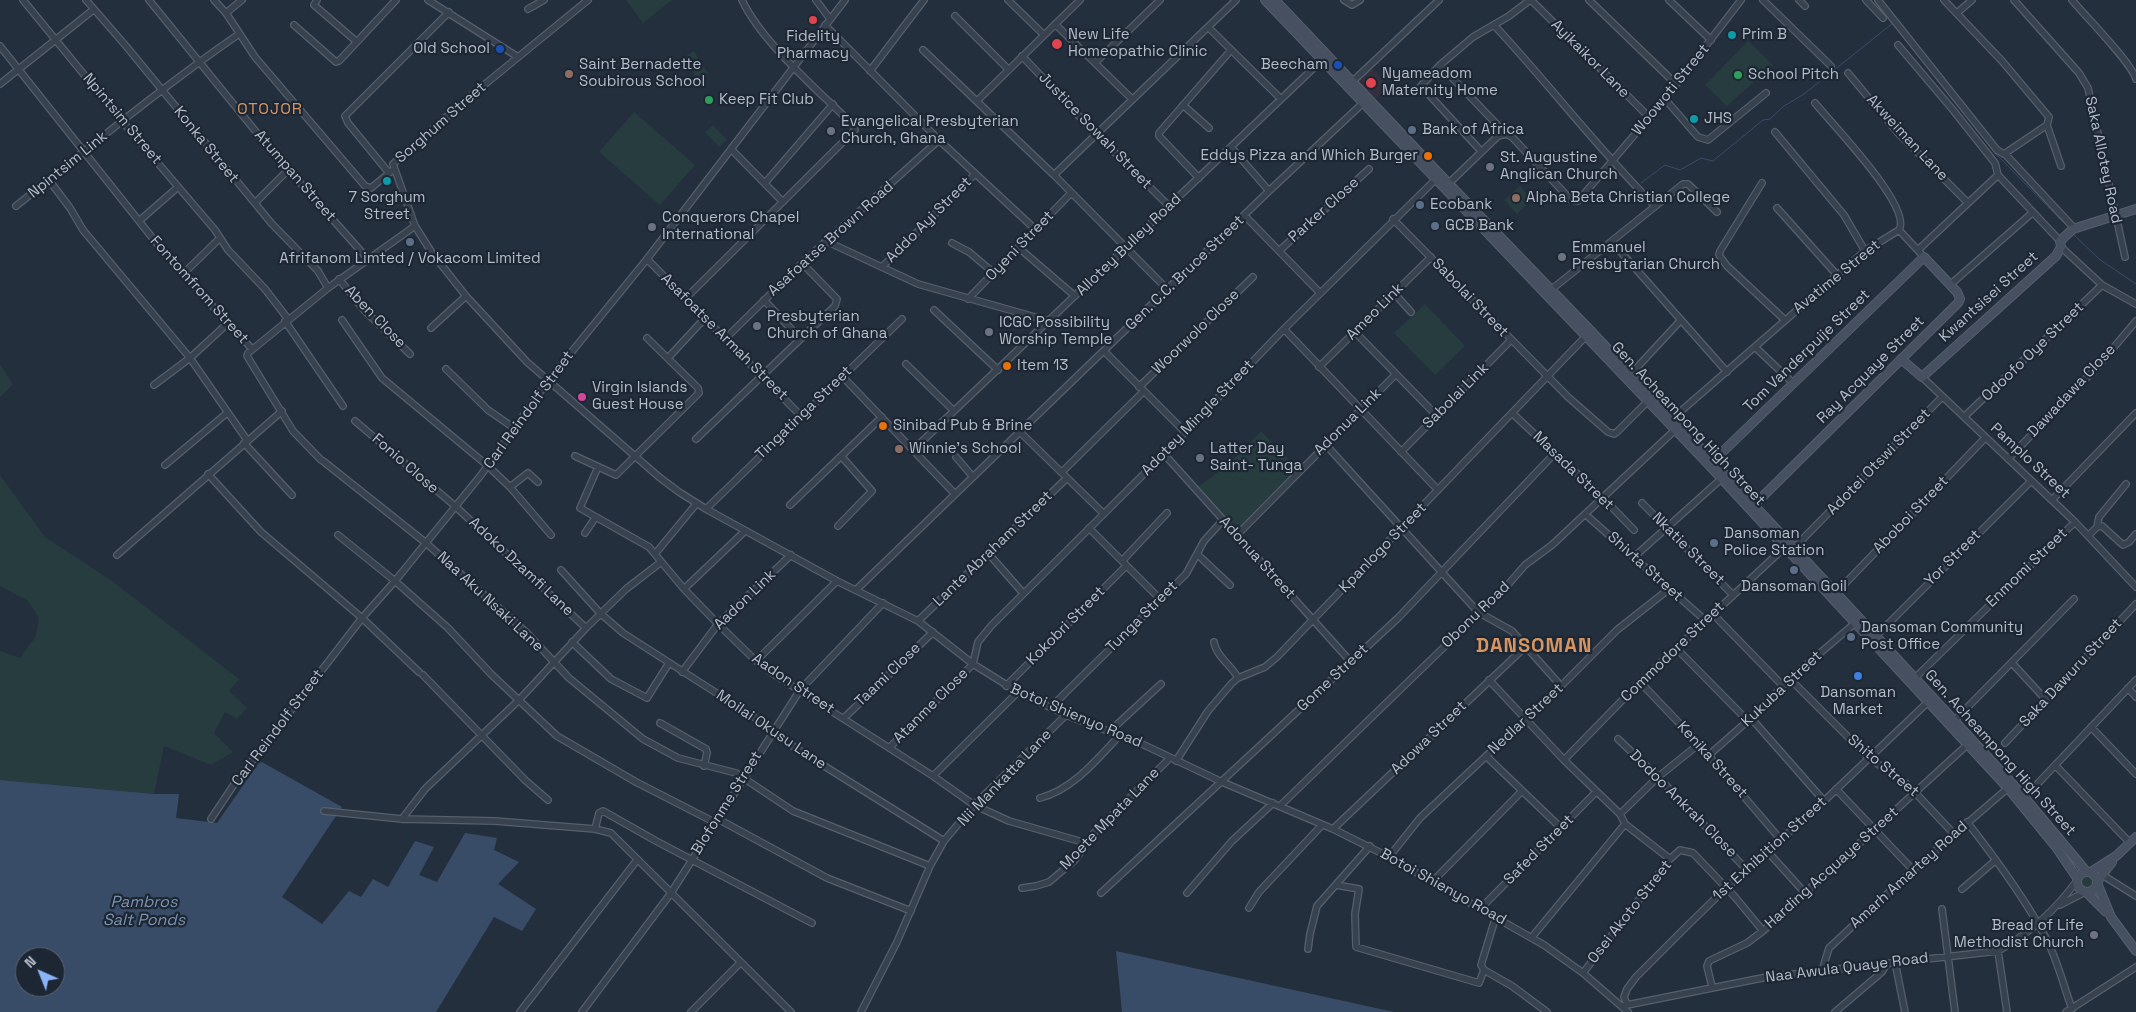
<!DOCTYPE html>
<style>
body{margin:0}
#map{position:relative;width:2136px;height:1012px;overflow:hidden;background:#242f3e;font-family:"Space Grotesk",sans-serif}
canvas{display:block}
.north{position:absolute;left:15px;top:947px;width:50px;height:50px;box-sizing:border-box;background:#1d2633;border:1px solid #59626f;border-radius:50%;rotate:316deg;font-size:14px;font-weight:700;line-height:20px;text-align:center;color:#b4bcc9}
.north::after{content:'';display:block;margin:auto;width:18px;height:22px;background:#8ab4f8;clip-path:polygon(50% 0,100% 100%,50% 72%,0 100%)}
</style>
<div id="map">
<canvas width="2136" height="1012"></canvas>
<div class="north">N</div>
</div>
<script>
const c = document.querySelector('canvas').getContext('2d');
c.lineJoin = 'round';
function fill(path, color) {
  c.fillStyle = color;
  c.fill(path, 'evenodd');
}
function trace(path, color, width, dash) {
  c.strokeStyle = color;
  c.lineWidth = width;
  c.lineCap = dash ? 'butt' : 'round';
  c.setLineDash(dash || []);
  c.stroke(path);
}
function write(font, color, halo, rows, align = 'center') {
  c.font = font + ' "Space Grotesk",sans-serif';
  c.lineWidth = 4.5;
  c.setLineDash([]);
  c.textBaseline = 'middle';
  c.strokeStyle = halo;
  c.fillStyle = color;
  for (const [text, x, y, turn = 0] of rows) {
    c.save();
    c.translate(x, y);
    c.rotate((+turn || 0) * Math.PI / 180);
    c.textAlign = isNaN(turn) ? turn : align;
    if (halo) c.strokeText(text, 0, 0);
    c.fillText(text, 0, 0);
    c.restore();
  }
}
fill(new Path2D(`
 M1371,68L1389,86L1374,100L1356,82Z`), '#32303f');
fill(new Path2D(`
 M626,0H672L643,23Z
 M1748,41L1773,65L1727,106L1705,85Z
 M694,51L708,73L698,80L683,58Z
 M634,112L695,165L660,205L599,152Z
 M713,125L727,140L719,147L705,132Z
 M1520,186L1532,200L1517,214L1504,200Z
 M1425,304L1465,346L1435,375L1394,333Z
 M0,364L13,384L0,397Z
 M1261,431L1298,469L1238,529L1198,487L1227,466Z
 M0,475L45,537L112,581L239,679L229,691L247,708L237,719L225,712L214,733L233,752L211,765L164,746L154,794L0,780V651L20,658L36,636L39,618L27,600L0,586Z
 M2080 882a6 6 0 1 1 12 0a6 6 0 1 1-12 0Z`), '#263c3f');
fill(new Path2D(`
 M260,761L342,807L282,897L322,924L349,891L361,897L373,879L388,887L415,841L434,847L419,875L437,882L465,833L497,838L494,850L519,862L498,884L536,909L522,931L494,917L436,1012H0V780L154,794H179L176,818L217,823ZM25,957H55V987H25Z
 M1116,951L1394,1012H1122Z`), '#394c67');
trace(new Path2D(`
 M1984,138L1996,154L2066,225
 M1641,183L1665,165L1680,170L1701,158L1713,161L1763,120L1770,119L1784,106L1804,94L1893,23
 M2073,234L2099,259L2136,284`), '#394c67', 1);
const street = new Path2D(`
 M23,0L122,121L215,230L228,250L265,289L288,319
 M86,0L126,46L272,224L318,271L328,288
 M149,0L270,149L367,258
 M214,0L226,13L255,57L365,186L371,188L394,169
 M317,0L314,5L357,42
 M428,0L518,57
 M588,0L462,103L393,164L415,226L432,253L466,296L527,362L659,477L679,492L706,509L837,581L918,621L973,664L1018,692L1066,715L1142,744L1222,782L1333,829L1389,857L1544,945L1583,973L1628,1012
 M816,0L830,19
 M1008,0L1044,35
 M1344,0L1352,5L1360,0
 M1531,0L1650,118
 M1589,0L1676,84
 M1669,0L1711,40
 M1763,0L1831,66
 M1799,0L1805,6
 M1866,0L1883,18
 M1878,0L1997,150L2004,154L2047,125L2049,117L2002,61L1944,0
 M2014,0L2079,73L2088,88L2125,257
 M2072,0C2085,16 2131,62 2136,79
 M528,9L544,0
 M226,13L242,0
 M1957,13L1972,0
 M955,16L1008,69
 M1055,24L1132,99
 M294,25L336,62L339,61L396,0
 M825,25L939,140L1036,230
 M1494,25C1549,84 1598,149 1655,206
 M1208,27L1281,99
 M1898,45L1953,110L1995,163L1998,175
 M0,46L166,255L252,349
 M923,50L1054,175L1167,289
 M1022,56L1096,134L1169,206
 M1095,63L1160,0
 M1440,65L1506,134L1512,137L1571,200L1578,201L1665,99L1741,0
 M870,71L924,0
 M1848,73L1898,133L1967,202
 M1352,82L1439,0
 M0,84L93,10
 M1665,99L1698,137L1708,140L1766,93
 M977,101L1080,0
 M1815,103C1831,123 1913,207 1899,230
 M1183,105L1209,128
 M2047,125L2061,166
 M1775,132L1844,215L1865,251
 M1231,147L1269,191
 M731,149L783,202
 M1481,151L1421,86L1440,65L1473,37L1509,16L1530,0
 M2005,154L2074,228
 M389,173L348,123L345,116L449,12
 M1054,175L1236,0
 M1998,175L2060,241
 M1199,178L1159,136V133L1231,50
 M49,180L70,208L83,230L190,358L247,440
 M765,183L833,104
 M1762,183L1720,251L1719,255L1727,266L1785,320
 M1446,186L1498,136L1506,134
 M255,203L289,169
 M16,206C90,147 162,87 239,34
 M1777,208L1837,275
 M1245,216L1320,293
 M1393,219L1568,397L1608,432L1614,434L1618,431L1648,401
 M139,221L178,187
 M1899,230L1924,257
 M826,241L918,284L1049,321
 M1612,242L1727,372
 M952,243L969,252L994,273
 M2061,247L2102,285L2136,304
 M1019,248L1075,296
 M1918,250L1998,175
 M1279,251L1369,169
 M647,259L801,416
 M883,266L975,174
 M183,274L219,239
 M339,279L364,310L410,354
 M1951,284L2032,213
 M1552,289L1683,184H1688L1717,212
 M1394,293L1411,312
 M685,299L855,130L854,126C820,92 762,43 742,0
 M968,299L1071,193
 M764,300L792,330L798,341
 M934,310L998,370
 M342,320L382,378L488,466L510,487L551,535
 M285,321L343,406
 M431,328L466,296
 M1284,329L1438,490
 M1355,332L1437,416
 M725,339L802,263L939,140
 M1755,347L1793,383
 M1104,351L1185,432
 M668,358L704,319
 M906,364L954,411
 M1319,367L1431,257
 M446,369L488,410L514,428
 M1631,374L1680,321
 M842,376L955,494
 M1922,377L2075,522L2136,587
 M154,385L190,358L228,323
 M1139,387L1253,277
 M1512,413L1602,497L1634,530
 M1964,417L2102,285
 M1673,418L1865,251L1899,230
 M355,421L455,506L586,628
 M1020,432L1103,513
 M696,439L835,306L837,299L802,263
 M244,443L292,495
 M1326,445L1478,612L1512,631L1561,686
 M913,450L1322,60
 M1401,452L1511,340
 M1164,454L1351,662
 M575,456L616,475L699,393L698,388L647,338
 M956,457L973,477
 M2008,459L2098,366L2136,321
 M321,460L293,431L247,356L248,353L328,288L415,226
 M323,461L426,543L526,632L569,678L643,739L678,758L736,773L793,811L930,866
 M165,465L227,413
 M598,467L580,508L649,547L684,589L718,624L756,661L775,675L933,776L974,805L1009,821L1086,843
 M1062,472L1144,391
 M208,474L261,532L362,618L419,672
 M510,487L528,473L538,482
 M2052,500L2136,413
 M1642,503L1733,595
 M790,505L882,417
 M706,509L902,319
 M1585,514L1706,621
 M838,526L872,491L842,457
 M2097,527L2099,517L2126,484
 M1089,528L1160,599
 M585,533L595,518
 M338,535L395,581L448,628L491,674L557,736L636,782L716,823
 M1237,535L1396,374
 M2088,536L2097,527L2102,526L2123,545L2129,542L2136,534
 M1794,548L1942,397
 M988,553L1023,593
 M655,554L697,503
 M1197,554L1230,585
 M117,555L282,411
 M1634,557L1721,479
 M1122,561L1167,513
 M561,570L600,613L623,633L774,730L794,747L944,841
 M684,589L745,531
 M856,590L1269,191L1363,103
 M1836,593L1985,438
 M1713,614L1783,686
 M918,621L1067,478
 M1876,636L2031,481
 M572,642L611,679L647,698L669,663
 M1214,642C1216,656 1232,666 1238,678
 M1677,649L1748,721
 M756,661L837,581
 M2012,663L2046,700
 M682,672L718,624L791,555
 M423,675L525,780L548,800
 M1915,678L2075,522
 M1790,679L1869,758L1907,784L1954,834
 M1489,680L1564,760L1620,814L1625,824L1670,859
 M1640,682L1699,744L1781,840
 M1006,686L1126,566
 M2128,688L2136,697
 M1051,707L1186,574L1204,541L1223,520
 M844,718L933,632
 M1751,718L1824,801
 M1954,721L2074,599
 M660,723L706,749L707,753L704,766
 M2091,727L2136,774
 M1110,731L1161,684
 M1618,739L1658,777L1747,870
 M2005,743L2136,604
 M889,748L973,664L978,642L991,626L1164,454L1284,329L1435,180
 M1709,755L1751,718L1790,679L1855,623
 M1486,756L1561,828
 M1564,760L1640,682L1785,547
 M1176,761L1208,711L1232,683L1238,678L1265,667L1277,657L1588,334
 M2056,766L2130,843
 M933,776L1018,692
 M1836,789L1913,870
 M2025,797L2136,680
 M1040,798C1074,789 1097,759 1121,734
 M1281,805L1506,587L1525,565L1552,545L1675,430
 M324,811L402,819L495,821L595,829L611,833L791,1012
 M1620,814L1658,777L1699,744
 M211,819L235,783L362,618L395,581L481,475L548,381L647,259L845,0
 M402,819L425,789L519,700L586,628L626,589L661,562
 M718,819L827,878L911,911
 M1967,822C1996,859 2025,898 2047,940C2058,962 2064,987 2072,1009
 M595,829L599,813L603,811L656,841L812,923
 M1333,829L1525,647
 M1768,852L1805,893
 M1389,857L1420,818L1561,686L1617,630L1669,589
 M2104,876L2136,896
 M1433,881L1522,791
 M1336,885L1359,889L1355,914L1356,947L1479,983L1484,970
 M1022,888L1036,886L1049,882L1075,860L1093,834L1170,758
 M1962,889L1996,860
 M1101,893L1398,618L1555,453
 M1187,893L1232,841L1273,803
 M2060,905L2085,892
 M1249,908L1259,892L1322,825
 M1481,908L1596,792
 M1942,909L1955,1012
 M1496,916L1481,965L1484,970L1512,986L1547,1012
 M1532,937L1625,824
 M1308,949L1310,934L1317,906L1370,846
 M1998,951L2007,1012
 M1895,962L1905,1012
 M1822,971L1829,948L1913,870L2008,788
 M1583,973L1670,859L1680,850L1693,853L1735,897L1763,931
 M1712,987L1707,966L1709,961L1747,943L1763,931L1967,745
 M1627,1004L1624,997L1627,989L1636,977L1686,927L1726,888L1824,801L1928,702
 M1622,1006L1767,977L1998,951C2030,933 2054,912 2076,882
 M520,1012L637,860
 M582,1012L671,893L800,690L883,603
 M691,1012L740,963
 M861,1012L897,942L930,866L944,841L974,805L1066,715
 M1835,1012L1882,972L1887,963
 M2066,1012L2136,967`);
const secondary = new Path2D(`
 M1265,0L1709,465L2008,788L2056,847L2077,878
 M1275,0L1448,183L1591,331L1836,593L2020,792L2086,871
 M1901,359L1922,377L2056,256L2061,247L2060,241L2073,229L2136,209
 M1710,464L1924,257L1957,292L1960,299L1958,303L1754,505
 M2077 882a10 10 0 1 1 20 0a10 10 0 1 1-20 0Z
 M2091,872L2116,856L2136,837
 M2097,882L2112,862
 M2097,883L2111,917L2136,951
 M2086,892L2106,912`);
trace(street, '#565f6c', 8);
trace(secondary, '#565f6c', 10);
trace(street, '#38414e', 5.5);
trace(secondary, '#465061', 8);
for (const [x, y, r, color] of [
 [813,20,5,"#e0444e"],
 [1732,35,5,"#0f9aa8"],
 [1057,44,6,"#e0444e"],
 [500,49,5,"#1a4fb4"],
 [1338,65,5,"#1a4fb4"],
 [569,74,5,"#8d6e63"],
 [1738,75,5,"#2e9e5b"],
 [1371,83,6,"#e0444e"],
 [709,100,5,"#2e9e5b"],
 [1694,119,5,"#0f9aa8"],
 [1412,130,5,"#5c6f8a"],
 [831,131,5,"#6b7280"],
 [1428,156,5,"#e8710a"],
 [1490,167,5,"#6b7280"],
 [387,181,5,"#0f9aa8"],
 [1516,198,5,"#8d6e63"],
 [1420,205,5,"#5c6f8a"],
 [1435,226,5,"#5c6f8a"],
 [652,227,5,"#6b7280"],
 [410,242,5,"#5c6f8a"],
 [1562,257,5,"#6b7280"],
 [757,326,5,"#6b7280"],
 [989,332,5,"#6b7280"],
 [1007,366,5,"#e8710a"],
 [582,397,5,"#d1479c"],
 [883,426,5,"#e8710a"],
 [899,449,5,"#8d6e63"],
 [1200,458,5,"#6b7280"],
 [1714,543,5,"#5c6f8a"],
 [1794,570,5,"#5c6f8a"],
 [1851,637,5,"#5c6f8a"],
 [1858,676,5,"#3f7fe0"],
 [2094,935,5,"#6b7280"]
]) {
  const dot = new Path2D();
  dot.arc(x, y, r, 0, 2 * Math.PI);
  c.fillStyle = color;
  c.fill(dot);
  trace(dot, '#1d2633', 2);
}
write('15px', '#b4bcc9', '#1d2633', [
 ["New Life",1068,35],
 ["Homeopathic Clinic",1068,52],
 ["Prim B",1742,35],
 ["Fidelity",813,37,"center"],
 ["Pharmacy",813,54,"center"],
 ["Old School",490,49,"right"],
 ["Saint Bernadette",579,65],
 ["Soubirous School",579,82],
 ["Beecham",1328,65,"right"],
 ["Nyameadom",1382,74],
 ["Maternity Home",1382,91],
 ["School Pitch",1748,75],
 ["Keep Fit Club",719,100],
 ["JHS",1704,119],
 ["Evangelical Presbyterian",841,122],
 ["Church, Ghana",841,139],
 ["Bank of Africa",1422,130],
 ["Eddys Pizza and Which Burger",1418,156,"right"],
 ["St. Augustine",1500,158],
 ["Anglican Church",1500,175],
 ["7 Sorghum",387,198,"center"],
 ["Street",387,215,"center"],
 ["Alpha Beta Christian College",1526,198],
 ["Ecobank",1430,205],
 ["Conquerors Chapel",662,218],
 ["International",662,235],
 ["GCB Bank",1445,226],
 ["Emmanuel",1572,248],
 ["Presbytarian Church",1572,265],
 ["Afrifanom Limted / Vokacom Limited",410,259,"center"],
 ["Presbyterian",767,317],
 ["Church of Ghana",767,334],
 ["ICGC Possibility",999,323],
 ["Worship Temple",999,340],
 ["Item 13",1017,366],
 ["Virgin Islands",592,388],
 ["Guest House",592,405],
 ["Sinibad Pub & Brine",893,426],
 ["Winnie's School",909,449],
 ["Latter Day",1210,449],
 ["Saint- Tunga",1210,466],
 ["Dansoman",1724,534],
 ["Police Station",1724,551],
 ["Dansoman Goil",1794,587,"center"],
 ["Dansoman Community",1861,628],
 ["Post Office",1861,645],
 ["Dansoman",1858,693,"center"],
 ["Market",1858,710,"center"],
 ["Bread of Life",2084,926,"right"],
 ["Methodist Church",2084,943,"right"]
], 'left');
write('15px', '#b4bcc9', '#1d2633', [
 ["Ayikaikor Lane",1590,59,45],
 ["Woowoti Street",1671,90,-51],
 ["Npintsim Street",122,119,50],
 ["Sorghum Street",441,123,-41],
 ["Justice Sowah Street",1095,131,46],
 ["Akweiman Lane",1907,138,47],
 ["Konka Street",206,145,51],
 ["Saka Allotey Road",2103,160,78],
 ["Npintsim Link",68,165,-39],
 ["Atumpan Street",295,176,49],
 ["Parker Close",1324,210,-42],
 ["Addo Ayi Street",929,220,-45],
 ["Asafoatse Brown Road",831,239,-42],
 ["Allotey Bulley Road",1129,245,-44],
 ["Oyeni Street",1020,246,-46],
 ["Gen. C.C. Bruce Street",1185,273,-44],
 ["Avatime Street",1837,277,-39],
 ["Fontomfrom Street",199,290,48],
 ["Kwantsisei Street",1989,297,-42],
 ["Sabolai Street",1470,298,46],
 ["Ameo Link",1375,312,-45],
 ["Aben Close",375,317,46],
 ["Woorwolo Close",1196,332,-44],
 ["Asafoatse Armah Street",724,337,45],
 ["Tom Vanderpuije Street",1807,351,-44],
 ["Odoofo Oye Street",2033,352,-44],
 ["Ray Acquaye Street",1871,370,-45],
 ["Dawadawa Close",2072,391,-47],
 ["Sabolai Link",1456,396,-45],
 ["Carl Reindolf Street",529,410,-54],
 ["Tingatinga Street",804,413,-44],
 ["Adotey Mingle Street",1198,418,-46],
 ["Adonua Link",1348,422,-45],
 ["Gen. Acheampong High Street",1688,424,47],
 ["Pamplo Street",2030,461,43],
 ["Adotei Otswi Street",1879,462,-46],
 ["Fonio Close",405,464,41],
 ["Masada Street",1573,471,44],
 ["Aboboi Street",1911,515,-46],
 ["Kpanlogo Street",1383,548,-46],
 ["Lante Abraham Street",993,549,-44],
 ["Nkatie Street",1688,549,45],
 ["Adonua Street",1257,558,48],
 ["Yor Street",1953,558,-45],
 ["Adoko Dzamfi Lane",521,567,43],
 ["Shivta Street",1645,567,42],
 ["Enmomi Street",2027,568,-44],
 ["Aadon Link",745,600,-44],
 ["Naa Aku Nsaki Lane",490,602,43],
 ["Obonu Road",1476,615,-44],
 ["Tunga Street",1142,617,-45],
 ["Kokobri Street",1066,626,-45],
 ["Commodore Street",1673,652,-44],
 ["Saka Dawuru Street",2071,673,-47],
 ["Taami Close",888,675,-44],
 ["Gome Street",1333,678,-43],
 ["Aadon Street",793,684,34],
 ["Kukuba Street",1782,689,-43],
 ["Atanme Close",931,706,-45],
 ["Botoi Shienyo Road",1076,716,23],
 ["Nedlar Street",1526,719,-43],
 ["Carl Reindolf Street",278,728,-53],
 ["Moilai Okusu Lane",771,730,34],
 ["Adowa Street",1429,738,-44],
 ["Gen. Acheampong High Street",2000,753,48],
 ["Kenika Street",1712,760,48],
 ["Shito Street",1883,766,40],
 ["Nii Mankatta Lane",1005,778,-46],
 ["Blofonme Street",727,803,-58],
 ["Dodoo Ankrah Close",1683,804,45],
 ["Moete Mpata Lane",1110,819,-46],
 ["1st Exhibition Street",1770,849,-42],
 ["Safed Street",1539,850,-45],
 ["Harding Acquaye Street",1832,868,-42],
 ["Amarh Amartey Road",1909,875,-42],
 ["Botoi Shienyo Road",1443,887,29],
 ["Osei Akoto Street",1630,912,-52],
 ["Naa Awula Quaye Road",1847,968,-7]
]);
c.letterSpacing = '1px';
write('16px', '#d59563', '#1d2633', [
 ["OTOJOR",270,110]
]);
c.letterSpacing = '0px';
write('italic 16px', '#7c92b1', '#1d2633', [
 ["Pambros",144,903],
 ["Salt Ponds",144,921]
]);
c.letterSpacing = '1px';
write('bold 20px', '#d59563', '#1d2633', [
 ["DANSOMAN",1534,647]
]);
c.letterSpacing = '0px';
</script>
